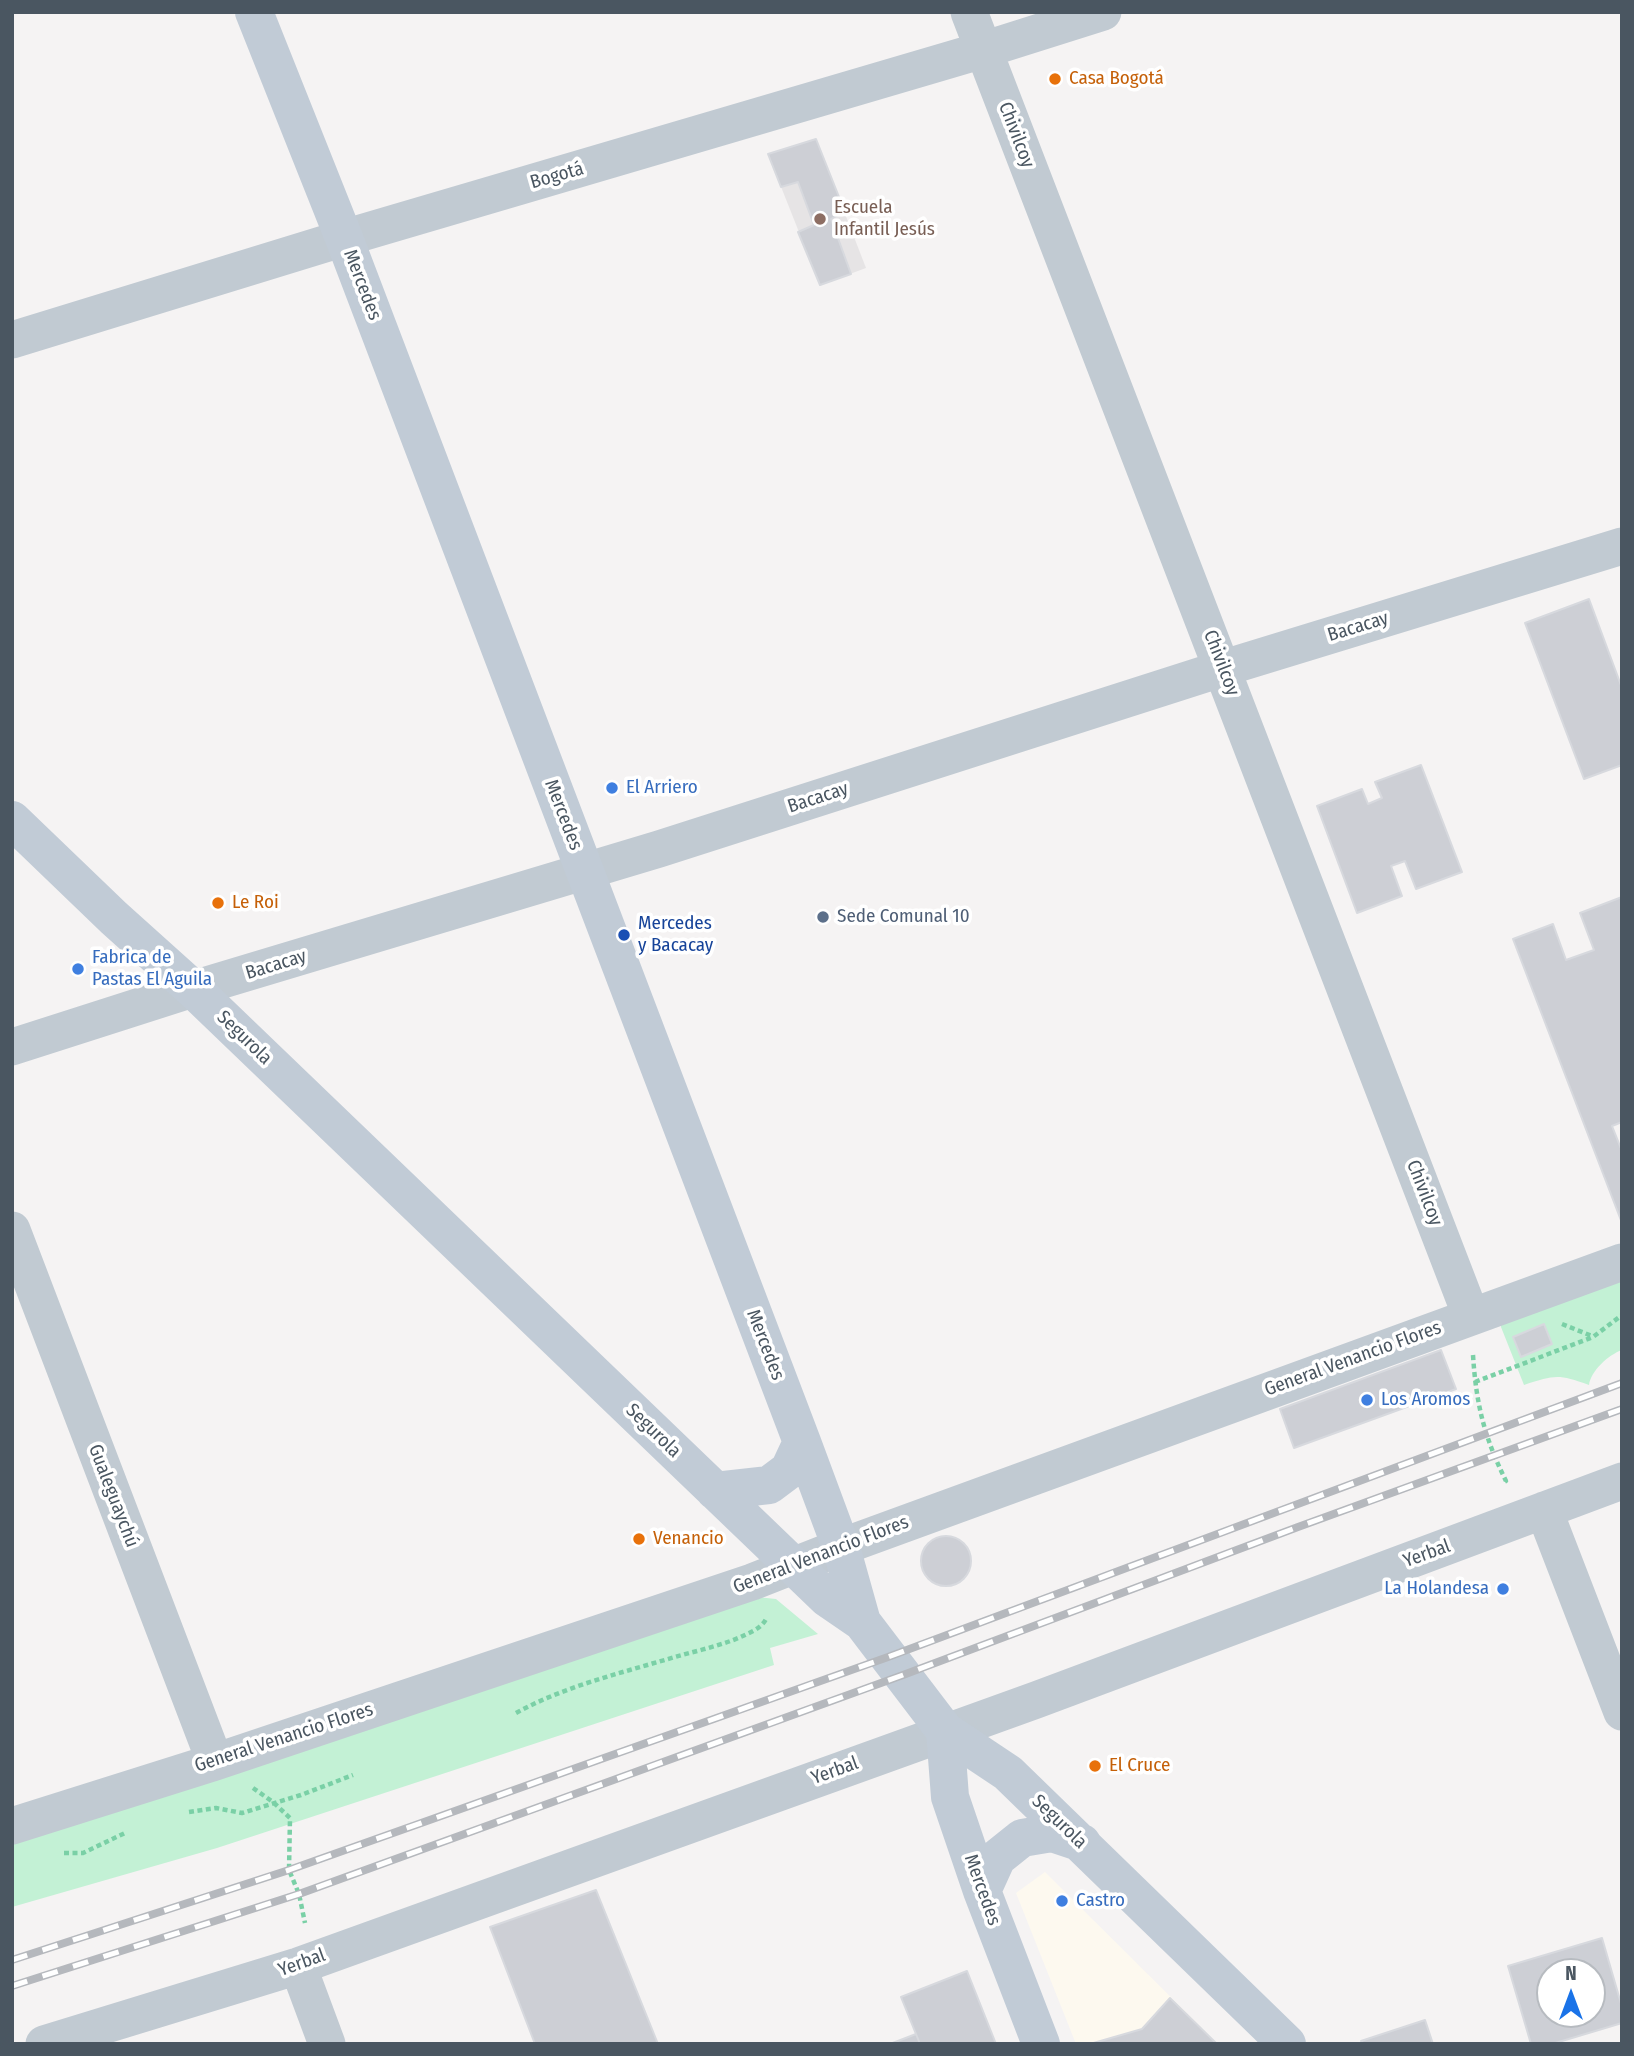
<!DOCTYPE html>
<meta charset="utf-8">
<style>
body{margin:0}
#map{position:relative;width:1634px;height:2056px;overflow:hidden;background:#f5f3f3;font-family:"Fira Sans Condensed",sans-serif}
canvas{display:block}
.frame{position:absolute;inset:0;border:14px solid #4a5661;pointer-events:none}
.north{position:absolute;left:1536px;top:1958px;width:70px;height:70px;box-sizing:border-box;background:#fff;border:2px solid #b7bbc0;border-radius:50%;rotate:0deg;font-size:19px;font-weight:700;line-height:28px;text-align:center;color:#4a5661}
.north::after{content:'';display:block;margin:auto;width:24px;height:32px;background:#1a73e8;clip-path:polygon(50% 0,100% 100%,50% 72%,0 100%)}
</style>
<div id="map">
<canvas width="1634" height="2056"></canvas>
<div class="frame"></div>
<div class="north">N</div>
</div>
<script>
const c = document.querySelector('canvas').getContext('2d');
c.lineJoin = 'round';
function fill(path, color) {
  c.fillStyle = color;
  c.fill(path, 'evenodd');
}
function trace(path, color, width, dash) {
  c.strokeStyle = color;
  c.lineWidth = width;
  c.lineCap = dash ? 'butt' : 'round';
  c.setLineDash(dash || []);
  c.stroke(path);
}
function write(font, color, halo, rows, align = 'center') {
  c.font = font + ' "Fira Sans Condensed",sans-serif';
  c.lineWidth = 7;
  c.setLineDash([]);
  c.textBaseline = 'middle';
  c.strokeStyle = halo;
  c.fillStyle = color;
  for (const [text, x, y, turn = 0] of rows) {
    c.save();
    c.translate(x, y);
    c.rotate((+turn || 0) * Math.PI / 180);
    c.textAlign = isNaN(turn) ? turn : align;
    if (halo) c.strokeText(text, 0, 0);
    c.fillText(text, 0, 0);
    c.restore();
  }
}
fill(new Path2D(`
 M1045,1872L1218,2044H1076L1016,1893Z`), '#fdf9ef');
fill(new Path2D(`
 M816,139L866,268L820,285L768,154Z`), '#e6e4e5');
fill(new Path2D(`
 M1622,1277V1350C1608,1355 1591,1371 1589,1385C1558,1374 1555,1375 1524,1385L1501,1327V1324Z
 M757,1597L776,1599L818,1634L770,1648L774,1665L217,1848L12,1907V1844L220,1778Z`), '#c3f1d5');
const building = new Path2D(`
 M816,139L843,207L838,209V215L831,219L851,274L820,285L798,232L814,225L798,182L781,187L768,154Z
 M1589,599L1622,688V765L1584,779L1525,623Z
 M1421,765L1462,872L1416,889L1405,861L1391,866L1402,896L1357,913L1317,806L1362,789L1368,804L1382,798L1375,782Z
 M1622,897V1122L1612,1126L1622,1151V1223L1513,939L1553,924L1566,960L1594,950L1580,913Z
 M1544,1324L1552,1344L1521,1357L1513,1337Z
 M1441,1350L1456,1389L1294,1448L1280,1409Z
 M921 1561a25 25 0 1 1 50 0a25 25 0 1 1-50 0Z
 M596,1890L658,2044H535L490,1927Z
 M1602,1938L1622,2007V2023L1552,2044H1531L1508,1966ZM1550,1972H1592V2014H1550Z
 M967,1971L996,2044H920L901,1997Z
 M1170,1998L1217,2044H1090L1142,2029Z
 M1425,2020L1433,2044H1364L1361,2041Z
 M916,2034L920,2044H890Z`);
fill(building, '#cdcfd5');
trace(building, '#d7d9de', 2);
trace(new Path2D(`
 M1562,1324L1592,1336
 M1473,1355C1476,1403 1484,1437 1506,1481L1504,1482
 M1475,1382L1593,1337L1622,1315
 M516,1713C565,1686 621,1673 675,1657C699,1650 725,1645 747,1634C756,1630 763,1626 767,1617
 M253,1788L273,1802L290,1818L289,1870L299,1894L305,1923
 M189,1812L216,1808L242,1813L301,1795L353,1775
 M64,1853H83L125,1833`), '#7ad0a6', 4.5, [5, 3.5]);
trace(new Path2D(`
 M969,12L1471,1316
 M12,340L344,238L983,50L1103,12
 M12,1047L193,989L659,849L1224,668L1622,546
 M12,1230L215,1762
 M1544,1510L1622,1712
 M12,1826L215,1762L752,1582L841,1547L1622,1262
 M298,1966L327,2044
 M44,2044L298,1966L1036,1700L1622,1481`), '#c1cad2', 37);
trace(new Path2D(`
 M254,12L344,238L802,1442L841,1547L862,1622
 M12,820L114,918L193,989L827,1598L862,1622L945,1731L1008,1773L1287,2044
 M715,1491L769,1485L789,1470L802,1442
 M945,1731L950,1797L982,1891L1041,2044
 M982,1891L997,1858L1022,1838L1052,1833L1082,1843`), '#c1cbd6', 38);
const rail = new Path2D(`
 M12,1960L289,1870L888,1657L1622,1383
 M12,1986L299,1894L903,1675L1298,1527L1622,1409`);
trace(rail, '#b5b8bd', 8);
trace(rail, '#fff', 5, [16]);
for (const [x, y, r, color] of [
 [1055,79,7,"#e8710a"],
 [820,219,7,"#8d6e63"],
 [612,788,7,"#3f7fe0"],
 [218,903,7,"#e8710a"],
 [823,917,7,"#5c6f8a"],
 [624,935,7,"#1a4fb4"],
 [78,969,7,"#3f7fe0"],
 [1367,1400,7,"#3f7fe0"],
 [639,1539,7,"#e8710a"],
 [1503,1589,7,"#3f7fe0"],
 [1095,1766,7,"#e8710a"],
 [1062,1901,7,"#3f7fe0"]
]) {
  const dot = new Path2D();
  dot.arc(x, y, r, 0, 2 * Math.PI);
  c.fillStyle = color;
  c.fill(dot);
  trace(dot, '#fff', 2.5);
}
write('19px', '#c56008', '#fff', [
 ["Casa Bogotá",1069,79],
 ["Le Roi",232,903],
 ["Venancio",653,1539],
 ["El Cruce",1109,1766]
], 'left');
write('19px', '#4a5661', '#fff', [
 ["Chivilcoy",1016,135,69],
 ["Bogotá",557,176,-16],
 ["Mercedes",362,285,69],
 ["Bacacay",1358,627,-17],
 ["Chivilcoy",1221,663,69],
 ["Bacacay",818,798,-18],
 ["Mercedes",563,815,69],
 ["Bacacay",276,965,-17],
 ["Segurola",244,1038,44],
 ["Chivilcoy",1424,1193,69],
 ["Mercedes",765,1345,69],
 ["General Venancio Flores",1353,1359,-20],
 ["Segurola",653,1431,44],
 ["Gualeguaychú",113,1496,69],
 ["Yerbal",1427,1554,-20],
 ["General Venancio Flores",821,1555,-21],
 ["General Venancio Flores",284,1738,-18],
 ["Yerbal",835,1771,-20],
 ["Segurola",1059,1822,44],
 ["Mercedes",982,1890,70],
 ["Yerbal",302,1963,-20]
]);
write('19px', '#785e54', '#fff', [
 ["Escuela",834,208],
 ["Infantil Jesús",834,230]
], 'left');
write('19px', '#366cbe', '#fff', [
 ["El Arriero",626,788],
 ["Fabrica de",92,958],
 ["Pastas El Aguila",92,980],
 ["Los Aromos",1381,1400],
 ["La Holandesa",1489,1589,"right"],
 ["Castro",1076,1901]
], 'left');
write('19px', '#4e5e75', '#fff', [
 ["Sede Comunal 10",837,917]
], 'left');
write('19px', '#164399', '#fff', [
 ["Mercedes",638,924],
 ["y Bacacay",638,946]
], 'left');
</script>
